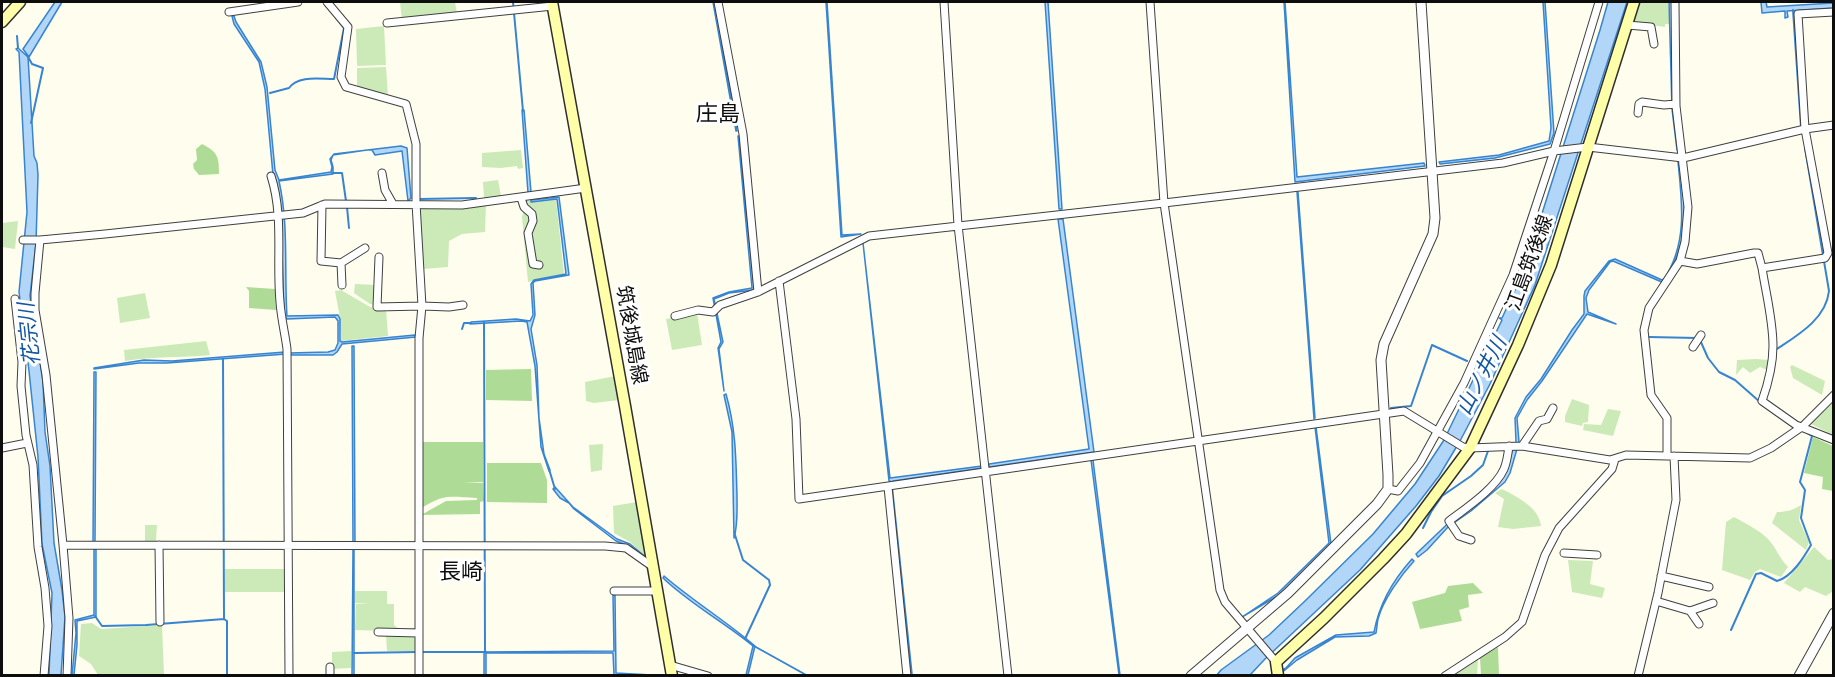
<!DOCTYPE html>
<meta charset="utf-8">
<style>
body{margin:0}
#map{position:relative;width:1835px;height:677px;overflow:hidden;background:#fffdee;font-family:"Zilla Slab",serif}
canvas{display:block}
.frame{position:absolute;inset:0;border:3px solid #0d0d0d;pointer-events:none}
</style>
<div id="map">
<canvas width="1835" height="677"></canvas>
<div class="frame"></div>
</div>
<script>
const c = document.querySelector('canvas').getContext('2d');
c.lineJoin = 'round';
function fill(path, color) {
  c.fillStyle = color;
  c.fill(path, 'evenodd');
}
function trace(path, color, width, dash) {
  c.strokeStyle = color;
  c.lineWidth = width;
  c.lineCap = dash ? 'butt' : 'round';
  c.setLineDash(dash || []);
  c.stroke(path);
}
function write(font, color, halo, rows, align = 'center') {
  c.font = font + ' "Zilla Slab","Noto Sans JP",serif';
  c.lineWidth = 6;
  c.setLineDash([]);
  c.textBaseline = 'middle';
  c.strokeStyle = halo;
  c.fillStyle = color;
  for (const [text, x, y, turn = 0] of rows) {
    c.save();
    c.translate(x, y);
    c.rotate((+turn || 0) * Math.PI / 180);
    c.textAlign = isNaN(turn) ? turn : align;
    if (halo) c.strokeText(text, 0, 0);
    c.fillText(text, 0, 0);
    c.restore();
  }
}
fill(new Path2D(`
 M400,2H455L457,13L402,20Z
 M1637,2H1668L1670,24H1665V27L1630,22Z
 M384,26L386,65L357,66L356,29Z
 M386,67L388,96L357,87V68Z
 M521,150L523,168L518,169L517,166L501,168L482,167V153Z
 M498,180L501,196L484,198L483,182Z
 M556,200L564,274L528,282L522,217L526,201Z
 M486,204L485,232L462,234L449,241L448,267L423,269L420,207L453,209Z
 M18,221L15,249L2,247V223Z
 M355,284L376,285L375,305L370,304L354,293Z
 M341,290L370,307L386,309L388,336L341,341C342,323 338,308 335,291Z
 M145,293L150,318L120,323L117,298Z
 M697,313L702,345L672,350L666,319Z
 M206,341L210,355C182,358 153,356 125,361L124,350Z
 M1756,359L1769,360L1767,370L1760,367L1750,373L1743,367L1736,375L1737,360Z
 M1792,365L1825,381L1822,395L1793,378L1790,367Z
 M615,376L619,400L594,403L586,401L585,382Z
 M1572,399L1589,405L1588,422L1583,423L1582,426L1565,422V416Z
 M1833,400V435L1811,424Z
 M1608,409L1621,411L1613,436L1583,430L1584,424L1601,425Z
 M603,444L602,470L591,472L589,445Z
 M1502,489C1517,497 1539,507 1541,526L1513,529L1498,527L1504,499L1495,493Z
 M637,502L647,558L630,542L614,533L613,506Z
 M1801,505L1799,520L1809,542L1806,550L1772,523L1777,512C1787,512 1793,510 1801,505Z
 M1734,517C1745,523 1759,530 1768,539C1776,547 1779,558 1788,567L1781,577L1760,569L1755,572L1750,580L1722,570L1726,522Z
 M145,525H157L156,541L153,544H145Z
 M1814,547L1828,560L1833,559V591L1826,596L1805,587L1800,592L1784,583Z
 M1568,560L1593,561L1590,584L1605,588L1602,598L1572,592Z
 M225,569H286V592H225Z
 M355,591H387V604H394V625L399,629L415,628V609H418V632L355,630L356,604H369L355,603Z
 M92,623L101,629L162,625L164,675H98L91,664L79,656L81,624Z
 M386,635H417V651H387Z
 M351,651V668L332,669V652Z
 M1478,660L1477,675H1455Z`), '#cceab7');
fill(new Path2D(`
 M202,144C218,152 219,157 219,174L199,175L194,169L193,164L197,160L196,149Z
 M246,287L275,289L276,310L249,308V291Z
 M531,369L532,401L486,400V370Z
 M1813,437L1833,446V491L1822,489L1823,477L1804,473Z
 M421,442H483V482H463L483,483L484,501L480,502V514L421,515L446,501L477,500V498C448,497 446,493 420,509Z
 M487,463H541L547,480V503L487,502Z
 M1473,583L1483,593L1468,595L1469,607L1459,610L1462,621L1420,629L1412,602L1445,593L1448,586Z
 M1498,647L1499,675H1481L1480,658Z`), '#aedb96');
const water = new Path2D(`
 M55,2H62L29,57L23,49Z
 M713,2H715L737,131H736Z
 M826,2H827L842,235L861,234L841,237Z
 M1045,2H1048L1062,209H1059Z
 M1284,2H1285L1297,177L1424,163L1425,166L1295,182Z
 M1543,2H1545L1554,133L1550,144L1495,158L1440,164L1439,162L1499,155L1549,141L1551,128Z
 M1608,2H1627L1535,285L1490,384L1460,441L1439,476L1416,506L1360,570L1265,659L1250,675L1216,676L1221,670L1269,635L1305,601L1373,534L1415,484L1444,440L1502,320L1499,318H1502L1517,286L1533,242L1600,30Z
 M1669,2H1672L1680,149L1677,150L1672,109Z
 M1761,2H1766L1767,7L1833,3V8L1787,11L1788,17L1785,18V11L1762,13Z
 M232,16H234L236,22L261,62L267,87L275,170L279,180L331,172L332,167L330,159L334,154L401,146L407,148L411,198L408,201L402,151L375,155L372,150H367L333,155L331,160L333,167V174L279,181C289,225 284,271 287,316L338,315L340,319V341L342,342L415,335L416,337L342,344L337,352L333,355H290L289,353L328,352L335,350L338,343V321L335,317L287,319L284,315L281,219L276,181L273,175L265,89L259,62L234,24Z
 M18,48L28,57L34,156L37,163L38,175L36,243L30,296L43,382L45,432L50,466L54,543L62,590L65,617L61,675H49L52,593L42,544L38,457L29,371L19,292L27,212L19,52L16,49Z
 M522,110H524L531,192L528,193Z
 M738,136H739L754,288V290L729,293L714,299L723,342L719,349L724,391L718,348L721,342L713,298L729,292L752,288Z
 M1678,162H1680C1686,208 1690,241 1664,283L1613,261L1610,262L1589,290L1586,298L1588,312L1616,324L1587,314L1542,381L1527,400L1517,418L1519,442L1510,473L1505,482L1471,511L1448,527L1427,550L1418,557L1416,554L1507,467L1513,448L1516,442L1515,418L1526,397L1541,379L1572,330L1584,314V296L1585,291L1609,261L1615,259L1662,280L1664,279C1688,243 1682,202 1678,162Z
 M1297,192H1298L1315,418L1314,419Z
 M559,197L569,275L535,281L533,283L535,315L531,329L537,365L539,418L544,454L550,470L549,471L541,447L535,366L527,322L521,321L470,324L471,322L516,319L530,321L533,315L531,284L534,280L566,274L557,199L531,202V200Z
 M1058,219H1063L1094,452L989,467V464L1089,449Z
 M863,243L890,478L982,466V468L893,481V482L889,481Z
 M352,346H354L355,544H353Z
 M285,352L286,354L167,363H139L94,369V368L144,360L172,361Z
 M94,372H96L95,543L93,544Z
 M726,394C736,429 736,460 737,496C737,509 738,525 734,538L732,432L724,395Z
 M1315,427H1316L1331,544L1279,595L1242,617L1278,593L1329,543Z
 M1091,460H1093L1120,675H1119Z
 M555,487L573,507L617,539L630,544L647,558V560L631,547L616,541L574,509L569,503L560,498L553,489Z
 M353,548H354V675L352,676Z
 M94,549H96V617L77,621V645L74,675H72L76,633L75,620L94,615Z
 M1412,559L1414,561C1401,575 1383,600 1378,619C1377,624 1377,628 1376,633L1369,636L1335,637L1297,660L1279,675L1272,676L1286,668L1295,658L1336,635L1374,632C1379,605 1393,580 1412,559Z
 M664,576C693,601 726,621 755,646L748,675H746L753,646C724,622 690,604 663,578Z
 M613,595H615L616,673L652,675H614L613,653H486V675H484V652L614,651Z`);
fill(water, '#b1d6f7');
trace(water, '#3784d0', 1.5);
trace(new Path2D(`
 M513,2L523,111
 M1793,10L1801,127
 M17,36L18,48
 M27,55L32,64L43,68L31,123
 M270,93L289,88C298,75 320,79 334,79L344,28L336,18
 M332,173H342L346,201
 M419,199L476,198
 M347,207L349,228
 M484,322L485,652
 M462,329L464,323H471
 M1649,337L1697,338L1700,340L1708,358L1719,372L1735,380L1760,402
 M1777,349C1798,335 1826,319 1829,291L1805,148
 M223,359L224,619L227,621V676
 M1391,408L1411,406L1432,345L1467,361
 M549,469L555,489
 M892,487L912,676
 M1423,528L1431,512L1442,496L1471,476L1483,465L1488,451
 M735,535L743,560L769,580L770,585L745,639
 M95,616L102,626L146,625L224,619
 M1731,630L1756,574L1761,573L1777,581C1792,577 1804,557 1811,545L1801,518L1805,490L1800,482L1812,436L1807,433
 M754,646L808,676
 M421,652H486
 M354,653L417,652`), '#3784d0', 2);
const minor = new Path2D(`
 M327,2L348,27L341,77L346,87L406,104L416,144V203L422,306L419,338V676
 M718,2L743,134L758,292
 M944,2L958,225L1008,676
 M1150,2L1164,203L1220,590L1225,602L1276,662
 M229,12L298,2
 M387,23L553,6
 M1627,25L1651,27L1654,44
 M1638,113L1639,104L1642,102L1664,105L1676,104
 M382,173L385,190L393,204
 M271,176C284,216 276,260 280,302C281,318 285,333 287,349L289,676
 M521,198L524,207L532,214L533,221L528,233L533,264L539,265
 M322,205L321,261L341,263L365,248
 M23,240H40L105,234L303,213L325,204L462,205L586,188
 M40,240L35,293V310L46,375L63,545L69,618L67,676
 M379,257L377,307L422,306L449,307L463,305
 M1680,261L1697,264L1754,253H1758L1762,268L1825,258L1828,253L1805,129L1798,14L1834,12
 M341,263L342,285
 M1762,268C1766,294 1773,320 1773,346C1773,365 1768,384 1762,401L1796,425L1834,440
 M779,281L796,419L799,499L1404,411L1463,447L1470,448L1522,446L1610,460L1626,455L1750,458L1771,448L1803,426L1834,395
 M15,299L22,362L21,386L26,435L33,465L38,547L45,588L48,626L44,676
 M675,316L698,310L713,312L720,305L758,292L869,236L1164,203L1503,163L1554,151L1588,147L1683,158L1805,129L1834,125
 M1693,347L1701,335
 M1522,446L1539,421L1547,419L1553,408
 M2,448L27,443
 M1667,456V418L1651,395L1644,330L1649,308L1680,261L1685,242L1688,207L1676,106L1675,2
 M888,487L907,676
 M1388,489L1398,491L1420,463L1464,383L1513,275L1554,151L1599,2
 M1471,540L1459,536L1449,521C1466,508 1495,489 1504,469C1507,462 1508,454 1509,446
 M63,545L605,546L626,548L653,567
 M159,545L160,622
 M1564,553L1597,555
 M1661,576L1709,587
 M614,591H657
 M1656,601L1690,611L1713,603
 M1690,611L1699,624
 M378,632L419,633
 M670,665L708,676
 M330,667V676
 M1445,676L1505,637L1522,622L1545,555L1559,528L1612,469L1615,459
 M1638,676L1658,593L1676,500L1674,456`);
const tertiary = new Path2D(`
 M1191,676L1288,593L1377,504L1388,489V475L1381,360L1384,344L1433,234L1435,218L1421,2
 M1799,676L1834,613`);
const secondary = new Path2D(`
 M552,2L625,406L672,676
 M2,22L20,2
 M1278,676L1276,662L1324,618L1383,559L1406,534L1470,448L1518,345L1551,265L1634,2`);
trace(minor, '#404040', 9);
trace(tertiary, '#404040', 11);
trace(secondary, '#2f2f2f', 13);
trace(minor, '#fff', 7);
trace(tertiary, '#fff', 9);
trace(secondary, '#fffea9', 10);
write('20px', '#0d0d0d', '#fff', [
 ["江島筑後線",1530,263,-70],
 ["筑後城島線",631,335,80]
]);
write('italic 21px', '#1456a1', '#fff', [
 ["花宗川",30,334,-96],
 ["山ノ井川",1482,376,-63]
]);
write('22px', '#0d0d0d', '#fff', [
 ["庄島",718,115],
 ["長崎",461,573]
]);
</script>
